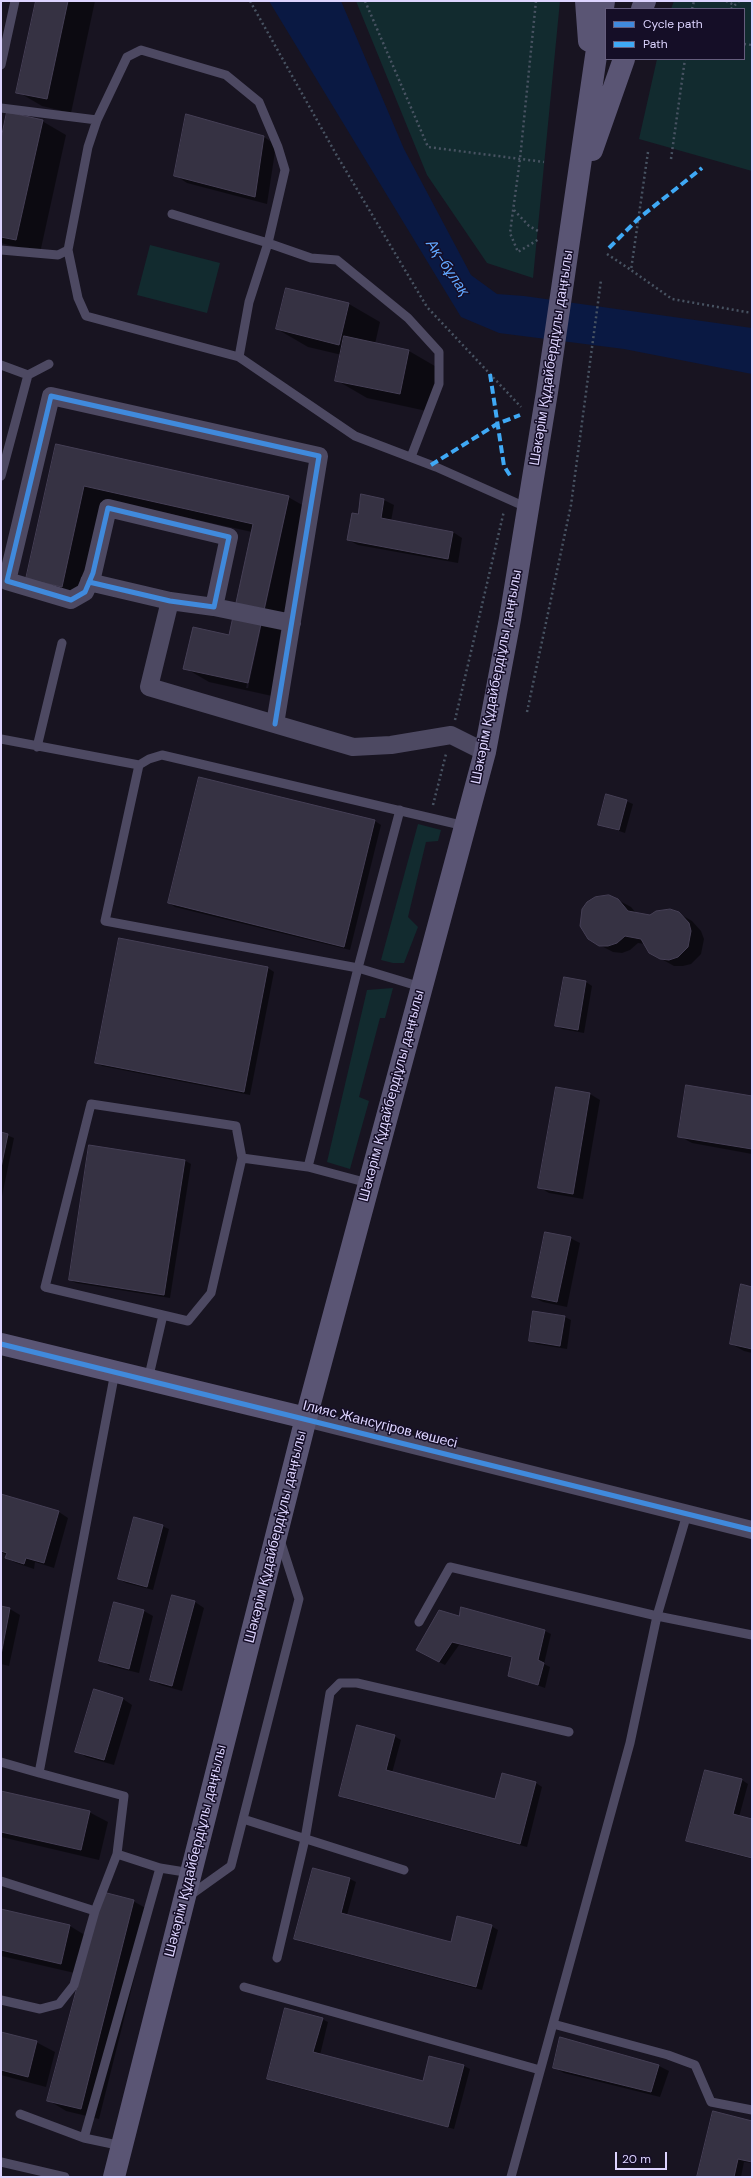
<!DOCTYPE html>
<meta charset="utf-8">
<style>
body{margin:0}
#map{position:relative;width:753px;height:2178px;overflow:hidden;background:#181421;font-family:"DM Sans",sans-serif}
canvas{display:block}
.frame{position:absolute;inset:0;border:2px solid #ddd4ff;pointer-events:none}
.legend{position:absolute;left:605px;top:8px;width:140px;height:52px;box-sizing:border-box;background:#150e27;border:1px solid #655d7d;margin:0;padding:5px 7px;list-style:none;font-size:12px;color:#ddd4ff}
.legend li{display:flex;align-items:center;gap:8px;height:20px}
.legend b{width:20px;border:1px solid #655d7d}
.scale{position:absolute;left:615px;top:2152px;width:52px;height:18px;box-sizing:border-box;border:2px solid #ddd4ff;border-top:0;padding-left:5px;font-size:12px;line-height:14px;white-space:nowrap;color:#ddd4ff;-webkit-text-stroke:3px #150e27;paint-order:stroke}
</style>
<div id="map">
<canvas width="753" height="2178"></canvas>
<div class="frame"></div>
<ul class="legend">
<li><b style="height:5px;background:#408adc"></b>Cycle path</li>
<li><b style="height:5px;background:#3fa9f5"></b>Path</li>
</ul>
<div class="scale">20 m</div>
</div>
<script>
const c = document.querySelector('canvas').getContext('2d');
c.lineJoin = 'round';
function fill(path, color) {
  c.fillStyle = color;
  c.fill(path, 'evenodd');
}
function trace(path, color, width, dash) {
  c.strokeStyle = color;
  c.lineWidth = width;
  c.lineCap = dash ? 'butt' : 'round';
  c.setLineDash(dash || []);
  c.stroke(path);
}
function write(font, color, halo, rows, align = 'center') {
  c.font = font + ' "DM Sans",sans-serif';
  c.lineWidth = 3;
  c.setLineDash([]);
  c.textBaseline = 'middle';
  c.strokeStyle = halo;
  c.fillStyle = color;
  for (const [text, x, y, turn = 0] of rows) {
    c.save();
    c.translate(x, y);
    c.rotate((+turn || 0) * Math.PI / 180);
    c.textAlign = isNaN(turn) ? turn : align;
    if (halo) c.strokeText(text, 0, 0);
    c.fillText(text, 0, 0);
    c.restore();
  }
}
fill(new Path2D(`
 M356,1H560L533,278L487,263L427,175Z
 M674,1H752V171L639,139L657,59H744V9H671Z
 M150,245L220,263L207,313L137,295Z
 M418,824L441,830L438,841L426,842L408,917L418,927L404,963H393L381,960Z
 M393,988L385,1018H380L359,1097L369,1101L350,1169L327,1162L367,990Z`), '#122b2f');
fill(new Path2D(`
 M269,1H341L404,149L471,275L497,294L524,296L752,328V374L624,349L499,333L461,317Z`), '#0a1943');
fill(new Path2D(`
 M37,1H95L71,113L42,106L18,92Z
 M42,121L66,135L40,253L1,243V143Z
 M264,137L276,145L267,204L187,183L175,175Z
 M286,289L349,304L380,322L375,344L409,351L440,369L431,412L367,398L336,380L342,355L308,347L277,329Z
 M57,446L288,497L313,511L272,696L209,682L185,668L229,636L252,532L108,500L86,601L28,579ZM286,503H288L248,688H246Z
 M362,496L384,500L394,505L391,521L453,532L462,538L458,563L358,545L348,540L358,515Z
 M200,778L375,821L381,825L350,950L175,907L169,903Z
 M626,801L633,804L625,833L599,824Z
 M618,900L631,907L636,913L650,916L678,913L692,921L701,931L704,939L701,954L691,964L683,966H674L649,952L645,944L638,943L630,950L622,953L613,952L588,939Z
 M268,968L274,972L250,1095L102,1066L96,1062Z
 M564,978L586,982L592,986L584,1033L562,1029L556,1025Z
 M556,1088L590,1094L600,1100L583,1199L549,1193L539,1187Z
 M752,1097V1154L692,1143L679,1136Z
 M1,1133L14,1138L1,1201Z
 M184,1160L191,1164L170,1298L76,1283L70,1280Z
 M570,1238L580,1243L567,1307L543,1302L533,1297Z
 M752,1288V1353L744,1351L731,1344Z
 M565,1317L571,1320L567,1349L536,1344L530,1340Z
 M1,1495L59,1512L68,1518L54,1568L35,1562L34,1569L16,1563L6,1558L7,1555L1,1552Z
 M162,1526L169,1529L153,1590L126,1583L119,1579Z
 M195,1602L204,1608L182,1691L161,1685L151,1680Z
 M1,1607L10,1609L20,1615L9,1666L1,1664Z
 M144,1611L153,1616L139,1673L110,1666L100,1660Z
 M460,1618L545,1631L551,1634L544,1664L550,1667L545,1688L509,1675L512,1658L459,1645L445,1665L423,1654Z
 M95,1691L123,1699L132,1705L114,1765L86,1757L77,1751Z
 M394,1736L401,1740L392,1773L496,1800L502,1774L536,1783L542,1787L527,1847L346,1799L340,1796Z
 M705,1771L742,1780L748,1784L739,1817L752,1820V1859L694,1844L687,1840Z
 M1,1792L89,1812L108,1822L99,1860L1,1837Z
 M350,1879L356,1882L347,1915L451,1943L491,1926L498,1930L482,1990L302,1942L295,1939Z
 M133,1901L151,1911L99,2119L66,2111L48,2100Z
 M1,1910L70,1926L88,1937L79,1974L1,1956Z
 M322,2019L328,2022L320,2055L424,2082L464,2066L470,2069L454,2129L274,2082L268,2078Z
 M1,2033L36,2042L55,2052L46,2087L1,2075Z
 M561,2038L659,2066L669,2071L660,2097L564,2073L555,2068Z
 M752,2122V2163L744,2162L741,2177H699Z`), '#0007');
const building = new Path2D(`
 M36,1H68L47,99L16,93Z
 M7,112L43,120L16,240L1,237V139Z
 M186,114L264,136L255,197L174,176Z
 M286,288L349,303L339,345L276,329Z
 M344,336L409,350L400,394L335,381Z
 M56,444L289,496L248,683L183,669L193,627L229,635L253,524L84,486L62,587L26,579Z
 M361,494L384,499L381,518L453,532L448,559L347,540L352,513L358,514Z
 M199,777L375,820L344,947L168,903Z
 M606,794L627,800L619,830L598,825Z
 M609,895L618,899L628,911L650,915L656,911L670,909L679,912L689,923L691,931L688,947L678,957L669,960L660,959L649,953L641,939L625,936L617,943L608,946H599L588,939L580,926L582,909L587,902L595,897Z
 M119,938L268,967L244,1092L95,1063Z
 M564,977L586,981L578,1030L555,1026Z
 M686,1085L752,1096V1149L678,1137Z
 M556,1087L590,1093L573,1194L538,1188Z
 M1,1132L8,1134L1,1168Z
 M89,1145L185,1160L164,1295L69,1280Z
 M545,1232L571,1237L557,1302L532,1297Z
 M741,1284L752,1287V1349L730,1344Z
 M533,1311L565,1316L560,1346L529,1341Z
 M1,1494L59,1511L44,1563L26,1558L24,1564L5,1558L7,1553L1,1551Z
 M134,1517L163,1525L147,1587L118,1579Z
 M172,1595L195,1601L172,1686L150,1680Z
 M114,1602L144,1610L129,1669L99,1661Z
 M1,1606L10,1608L1,1655Z
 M461,1607L545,1630L538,1660L544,1663L538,1685L508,1676L512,1657L452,1642L439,1662L416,1650L439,1610L459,1616Z
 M94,1689L123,1698L104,1760L75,1752Z
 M357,1725L395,1735L386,1770L495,1799L502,1773L536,1782L520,1844L339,1796Z
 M705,1770L742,1779L733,1814L752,1819V1858L686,1841Z
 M1,1791L90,1811L81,1850L1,1832Z
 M313,1868L350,1878L341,1913L451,1942L457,1916L492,1925L476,1987L294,1939Z
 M103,1892L134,1900L81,2109L47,2101Z
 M1,1909L70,1925L61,1964L1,1950Z
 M285,2008L323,2018L313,2052L423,2081L429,2056L464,2065L448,2127L267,2079Z
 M1,2032L37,2041L28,2077L1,2070Z
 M560,2037L659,2065L651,2092L553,2068Z
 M713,2111L752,2121V2162L738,2159L734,2177H697Z`);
fill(building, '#363243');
trace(building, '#453f55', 1);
trace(new Path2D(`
 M250,1L336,154L427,307L521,407
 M365,1L428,147L544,162
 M536,1L520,159L510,233L518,252L539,239
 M726,1L734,5
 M692,9L694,1
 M731,9L739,1
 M744,44L752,45
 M648,152L631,270L672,299L752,313
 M671,159L685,59
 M514,210L529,226L540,232
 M607,254L631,270
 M527,712L571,505L601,280
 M455,720L504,511
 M433,805L446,754`), '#485362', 2.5, [2, 3]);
trace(new Path2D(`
 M1,65L15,1
 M1,108L97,120
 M172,214L268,243L249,302L239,357L355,436L436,467L528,508
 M1,250L58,255L68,250L88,147L97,120L127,57L141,50L226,75L259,102L278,147L285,170L268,243L311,258L337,260L408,318L439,352V384L411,457
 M68,250L78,298L86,316L239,357
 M1,365L28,375L49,364
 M1,476L28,375
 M1,739L139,765
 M37,747L62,643
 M400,810L358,968L421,987
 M242,1158L236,1126L91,1104L45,1287L188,1321L211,1293L242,1158L308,1167L358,968L105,921L139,765L149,759L162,755L465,826
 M308,1167L368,1183
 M115,1372L39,1773L124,1796L117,1854L160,1868L191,1873
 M148,1380L163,1315
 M419,1622L450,1567L657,1616L687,1514
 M1,1762L39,1773
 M243,1819L404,1870
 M1,1881L95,1911
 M189,1896L231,1866L299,1599L280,1540
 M277,1958L305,1839L330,1693L340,1683H357L569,1732
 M244,1987L540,2070
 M1,2000L40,2009L59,2004L74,1985L95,1911L117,1854
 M553,2024L668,2055L695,2065L711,2102L752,2110
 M20,2114L84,2138
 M122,2146L84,2138L160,1868
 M1,2162L65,2177
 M511,2177L630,1743L657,1616L752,1635`), '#4d4962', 9);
trace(new Path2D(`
 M89,582L170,601L214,607L229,537L108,508L93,573L85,592L71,600L7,581L51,396L319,456L275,724
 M170,601L149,687L353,747L391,745L451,735L485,752
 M214,607L292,623
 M306,1418L752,1530`), '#4d4962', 18);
trace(new Path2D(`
 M586,1L589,41
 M642,9L645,1
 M592,150L624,59
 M1,1344L306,1418
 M114,2177L306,1418L485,752L510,619L547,392L604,1`), '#5a5574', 22);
trace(new Path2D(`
 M609,248L638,219L702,168
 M490,374L504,466L511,477
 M431,465L497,424L520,415`), '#3fa9f5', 4, [8, 4]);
trace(new Path2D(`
 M89,582L170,601L214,607L229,537L108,508L93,573L85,592L71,600L7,581L51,396L319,456L275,724
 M1,1344L752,1530`), '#408adc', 5);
write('14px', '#ddd4ff', '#150e27', [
 ["Шәкәрім Құдайбердіұлы даңғылы",552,358,-81],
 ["Шәкәрім Құдайбердіұлы даңғылы",497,677,-79],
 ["Шәкәрім Құдайбердіұлы даңғылы",392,1096,-75],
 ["Ілияс Жансүгіров көшесі",380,1425,14],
 ["Шәкәрім Құдайбердіұлы даңғылы",276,1537,-76],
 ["Шәкәрім Құдайбердіұлы даңғылы",196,1851,-76]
]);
write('italic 15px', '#62a7ff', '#150e27', [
 ["Ақ-бұлақ",447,268,56]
]);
</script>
